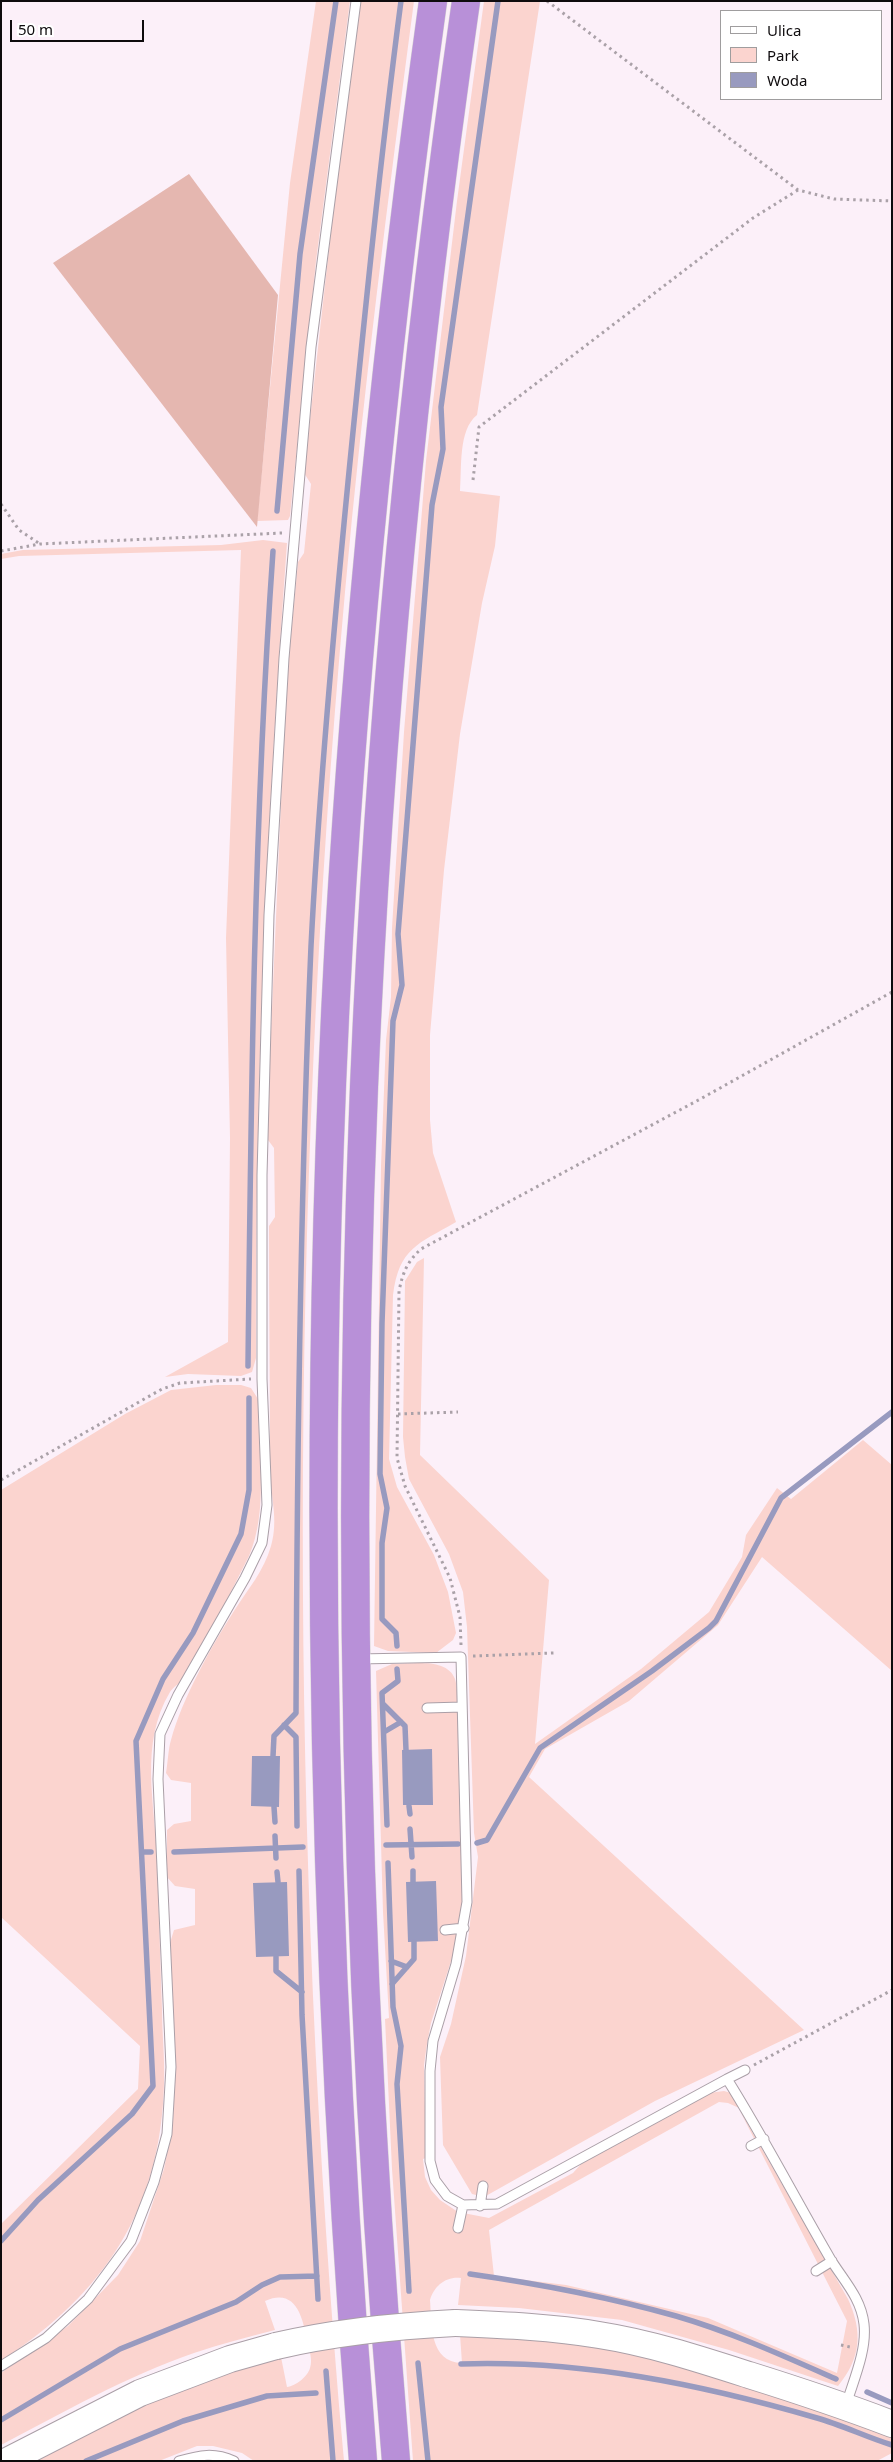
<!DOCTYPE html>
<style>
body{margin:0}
#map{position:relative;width:893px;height:2462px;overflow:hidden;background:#fcf0f9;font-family:"Noto Sans",sans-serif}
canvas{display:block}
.frame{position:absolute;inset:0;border:2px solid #0e0b0d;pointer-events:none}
.legend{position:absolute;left:720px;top:10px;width:162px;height:90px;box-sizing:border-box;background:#fff;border:1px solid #9f9d9e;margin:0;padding:6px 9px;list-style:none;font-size:15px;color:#0e0b0d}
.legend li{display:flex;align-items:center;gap:10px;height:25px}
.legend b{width:25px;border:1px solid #9f9d9e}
.scale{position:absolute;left:10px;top:20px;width:134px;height:22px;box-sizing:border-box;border:2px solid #0e0b0d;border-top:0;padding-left:6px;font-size:15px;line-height:18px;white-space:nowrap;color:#0e0b0d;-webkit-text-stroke:4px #fff;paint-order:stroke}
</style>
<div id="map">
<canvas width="893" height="2462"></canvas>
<div class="frame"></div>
<ul class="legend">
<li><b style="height:6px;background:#fff"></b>Ulica</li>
<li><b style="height:14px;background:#fbd4cf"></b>Park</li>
<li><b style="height:14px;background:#989abf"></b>Woda</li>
</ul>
<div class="scale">50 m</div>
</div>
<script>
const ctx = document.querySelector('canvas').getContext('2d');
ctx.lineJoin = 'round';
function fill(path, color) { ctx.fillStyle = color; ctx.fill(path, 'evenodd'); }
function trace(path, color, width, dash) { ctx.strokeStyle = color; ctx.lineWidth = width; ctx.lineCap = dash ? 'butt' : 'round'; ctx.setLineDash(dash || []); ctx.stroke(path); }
const green = new Path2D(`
 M 316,1 L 350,1 L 316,261 L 290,516 L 288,520 L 257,521 L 290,183 Z
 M 361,1 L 414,1 C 388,198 363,394 345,592 C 289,1213 289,1840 344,2461 L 254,2461 L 242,2453 L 213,2446 L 197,2446 L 159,2461 L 30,2461 L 100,2425 L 202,2380 L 281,2357 L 287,2387 C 296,2386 308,2376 310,2368 C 313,2359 309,2350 307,2341 C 303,2318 296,2287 265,2301 L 275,2330 C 248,2337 221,2344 194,2353 C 127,2376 64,2412 1,2445 L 1,2373 L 68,2326 L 118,2275 L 140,2241 L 164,2169 L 173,2123 L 174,2087 L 170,1943 L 174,1930 L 195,1925 L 195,1889 L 175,1886 L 167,1877 L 167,1830 L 174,1824 L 191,1821 L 191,1783 L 171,1780 L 166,1773 C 168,1762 168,1750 171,1740 C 182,1699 211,1647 234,1611 C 248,1589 264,1571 271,1546 C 279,1519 270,1495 270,1468 C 270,1387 269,1306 269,1226 L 275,1217 L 274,1148 L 268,1140 L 268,1101 L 286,688 L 298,562 L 304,553 L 311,484 L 304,473 L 332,222 Z
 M 484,1 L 540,1 L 477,415 C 458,430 462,468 460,491 L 500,496 L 495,546 L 482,603 L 460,734 L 444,870 L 430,1035 L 430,1120 L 433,1153 L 456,1222 C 418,1244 399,1248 393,1295 L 389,1459 L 397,1487 L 434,1555 L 448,1592 L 456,1633 L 453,1640 L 436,1653 L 388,1651 L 374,1646 L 381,1166 L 386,1040 L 391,997 L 392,928 L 404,732 L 426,461 L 457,201 Z
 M 263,540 L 287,543 C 267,815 255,1086 256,1358 L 252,1372 L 241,1376 L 188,1374 L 165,1377 L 228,1342 L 230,1138 L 226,938 L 241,550 L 19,556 L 1,559 L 1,554 L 23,550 L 221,545 Z
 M 424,1258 L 420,1455 L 549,1580 L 535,1744 L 641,1669 L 709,1612 L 742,1557 L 746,1535 L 777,1488 L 791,1499 L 863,1440 L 892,1465 L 892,1671 L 762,1557 L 718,1625 L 629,1701 L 545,1749 L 529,1777 L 804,2030 L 655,2101 L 484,2197 L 472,2194 L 443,2145 L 440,2057 L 451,2024 L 466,1956 L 478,1857 L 474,1833 L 467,1627 L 463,1592 L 449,1554 L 409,1479 L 405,1457 L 403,1437 L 405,1281 L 417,1262 Z
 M 216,1385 L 241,1385 L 251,1388 L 258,1399 C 258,1449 269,1510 249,1556 L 195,1663 C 191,1668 188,1674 184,1679 C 180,1683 173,1687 170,1692 C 139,1744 155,1803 157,1859 C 159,1909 160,1959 162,2009 C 162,2034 165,2058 164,2083 C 161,2208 105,2293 2,2360 L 1,2224 L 138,2089 L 140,2046 L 1,1917 L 1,1490 L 125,1414 L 171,1390 Z
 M 392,1664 C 411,1664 447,1657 455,1679 C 457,1685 457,1693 458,1699 L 463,1899 L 461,1922 L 453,1955 L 431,2023 L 427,2044 L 424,2065 L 426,2158 L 423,2159 L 425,2177 L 431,2190 L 440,2200 L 458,2212 L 489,2218 L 573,2173 L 581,2164 L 709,2093 L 724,2091 L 731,2093 L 739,2108 L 728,2103 L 719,2102 L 489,2230 L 494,2276 L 566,2285 L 708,2318 L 837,2373 L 847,2321 L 739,2109 L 848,2299 C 863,2332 861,2358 838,2386 L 729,2350 L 622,2320 L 519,2308 L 458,2305 L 461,2278 C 446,2276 434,2286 430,2300 C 432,2325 429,2362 462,2363 L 460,2335 C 528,2337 597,2343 663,2361 C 741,2381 816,2411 892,2435 L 892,2453 L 877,2461 L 413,2461 L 392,2169 L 385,2019 L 389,2018 L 383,1912 L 376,1671 Z`);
const forest = new Path2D(`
 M 189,174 L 278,295 L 257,527 L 53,263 Z`);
const water = new Path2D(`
 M 432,1749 L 433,1805 L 403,1805 L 402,1750 Z
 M 252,1756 L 280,1756 L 279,1807 L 251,1806 Z
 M 436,1881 L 438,1941 L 408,1942 L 406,1882 Z
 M 287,1882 L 289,1956 L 256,1957 L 253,1883 Z`);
const stream = new Path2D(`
 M 277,511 L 300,254 L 336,1
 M 248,1366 C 251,1094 254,822 273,551
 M 397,1646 L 396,1633 L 382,1619 L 382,1543 L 387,1508 L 380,1474 L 382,1323 L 393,1021 L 402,985 L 398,934 L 432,505 L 443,449 L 441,407 L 498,1
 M 383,1704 L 405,1726 L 406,1750
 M 284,1725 L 296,1737 L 297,1826
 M 384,1732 L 401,1722
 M 273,1756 L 274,1736 L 296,1713 C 297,1457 300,1202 311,946 C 319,791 333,636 348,482 C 364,321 380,161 401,1
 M 409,1806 L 410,1814
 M 274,1807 L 275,1822
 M 387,1825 L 382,1693 L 398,1681 L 397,1669
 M 410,1829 L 412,1857
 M 275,1836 L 276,1858
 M 477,1843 L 487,1840 L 540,1748 L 652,1671 L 709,1628 L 716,1621 L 781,1498 L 892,1412
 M 386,1845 L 458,1844
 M 142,1852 L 151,1852
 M 174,1852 L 303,1847
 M 388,1863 L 393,2007 L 401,2046 L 397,2084 L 409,2291
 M 299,1871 L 302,2015 L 318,2299
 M 413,1871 L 413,1882
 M 277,1872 L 278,1882
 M 276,1957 L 276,1971 L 302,1992
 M 391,1961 L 407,1967
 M 392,1984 L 414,1959 L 414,1942
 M 1,2241 L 38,2200 L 132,2114 L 153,2086 L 136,1741 L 163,1679 L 193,1633 L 241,1534 L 249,1490 L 249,1398
 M 470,2274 C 540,2284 608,2297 676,2316 C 731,2332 784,2356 836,2379
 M 418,2363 L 428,2461
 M 461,2364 C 582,2360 700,2384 817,2418 C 842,2425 866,2437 892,2445
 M 326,2371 L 333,2461
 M 867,2392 L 892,2403
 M 1,2420 L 120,2349 L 236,2302 L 262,2285 L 280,2277 L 317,2276
 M 86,2461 L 183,2421 L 267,2396 L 316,2393`);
const path = new Path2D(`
 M 547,1 L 798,190 L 834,199 L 892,201
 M 473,480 L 479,427 L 753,218 L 798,190
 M 1,504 L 19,530 L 40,544
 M 1,551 L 40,544 L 282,533
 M 398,1414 L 458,1412
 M 1,1480 L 162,1389 L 180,1383 L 251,1379
 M 461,1645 L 460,1617 L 450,1578 L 405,1486 L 397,1458 L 399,1291 C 403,1272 407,1262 421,1249 L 704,1097 L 892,992
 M 473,1656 L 554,1653
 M 754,2065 L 892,1990
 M 841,2345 L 850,2347`);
const lane = new Path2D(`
 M 358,1659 L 461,1657 L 467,1902 L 456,1964 L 433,2041 L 430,2071 L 430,2161 L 435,2180 L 447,2196 L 463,2205 L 497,2204 L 727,2079 C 764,2138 796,2200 831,2260 C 844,2281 861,2298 864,2324 C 867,2350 854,2379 846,2405
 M 427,1708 L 462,1707
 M 445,1930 L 464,1928
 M 727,2079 L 745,2070
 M 751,2146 L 764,2139
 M 480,2206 L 483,2186
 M 458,2228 L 463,2205
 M 816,2271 L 832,2261
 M 1,2366 L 46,2338 L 88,2299 L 131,2241 L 154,2182 L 167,2134 L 171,2067 L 158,1779 L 160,1734 L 178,1695 L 245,1578 L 262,1543 L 267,1505 L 262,1379 L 262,1175 L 269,915 L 284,658 L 311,347 L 356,1
 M 179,2461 C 200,2455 214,2452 234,2461`);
const secondary = new Path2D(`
 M 455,2323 C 503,2325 552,2327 599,2335 C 650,2343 699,2359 749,2375 C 797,2390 845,2406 892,2424
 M 7,2461 L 140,2393 L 230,2359 L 276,2346`);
const highway = new Path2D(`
 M 363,2461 C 322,1954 311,1446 339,938 C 357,625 390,312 433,1
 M 396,2461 C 357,2004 345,1545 364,1087 C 379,724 414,361 466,1`);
const secondaryBridge = new Path2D(`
 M 276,2346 C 336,2332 395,2326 455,2323`);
fill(green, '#fbd4cf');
fill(forest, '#e5b7b0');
fill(water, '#989abf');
trace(stream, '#989abf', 5.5);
trace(lane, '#aa9fa7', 11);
trace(secondary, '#aa9fa7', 28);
trace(highway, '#d4d3d3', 29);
trace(path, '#aaa1a8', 3, [2.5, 4]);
trace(lane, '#fff', 9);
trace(secondary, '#fff', 26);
trace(highway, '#b890d8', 28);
trace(secondaryBridge, '#aa9fa7', 28, []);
trace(secondaryBridge, '#fff', 26);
</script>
